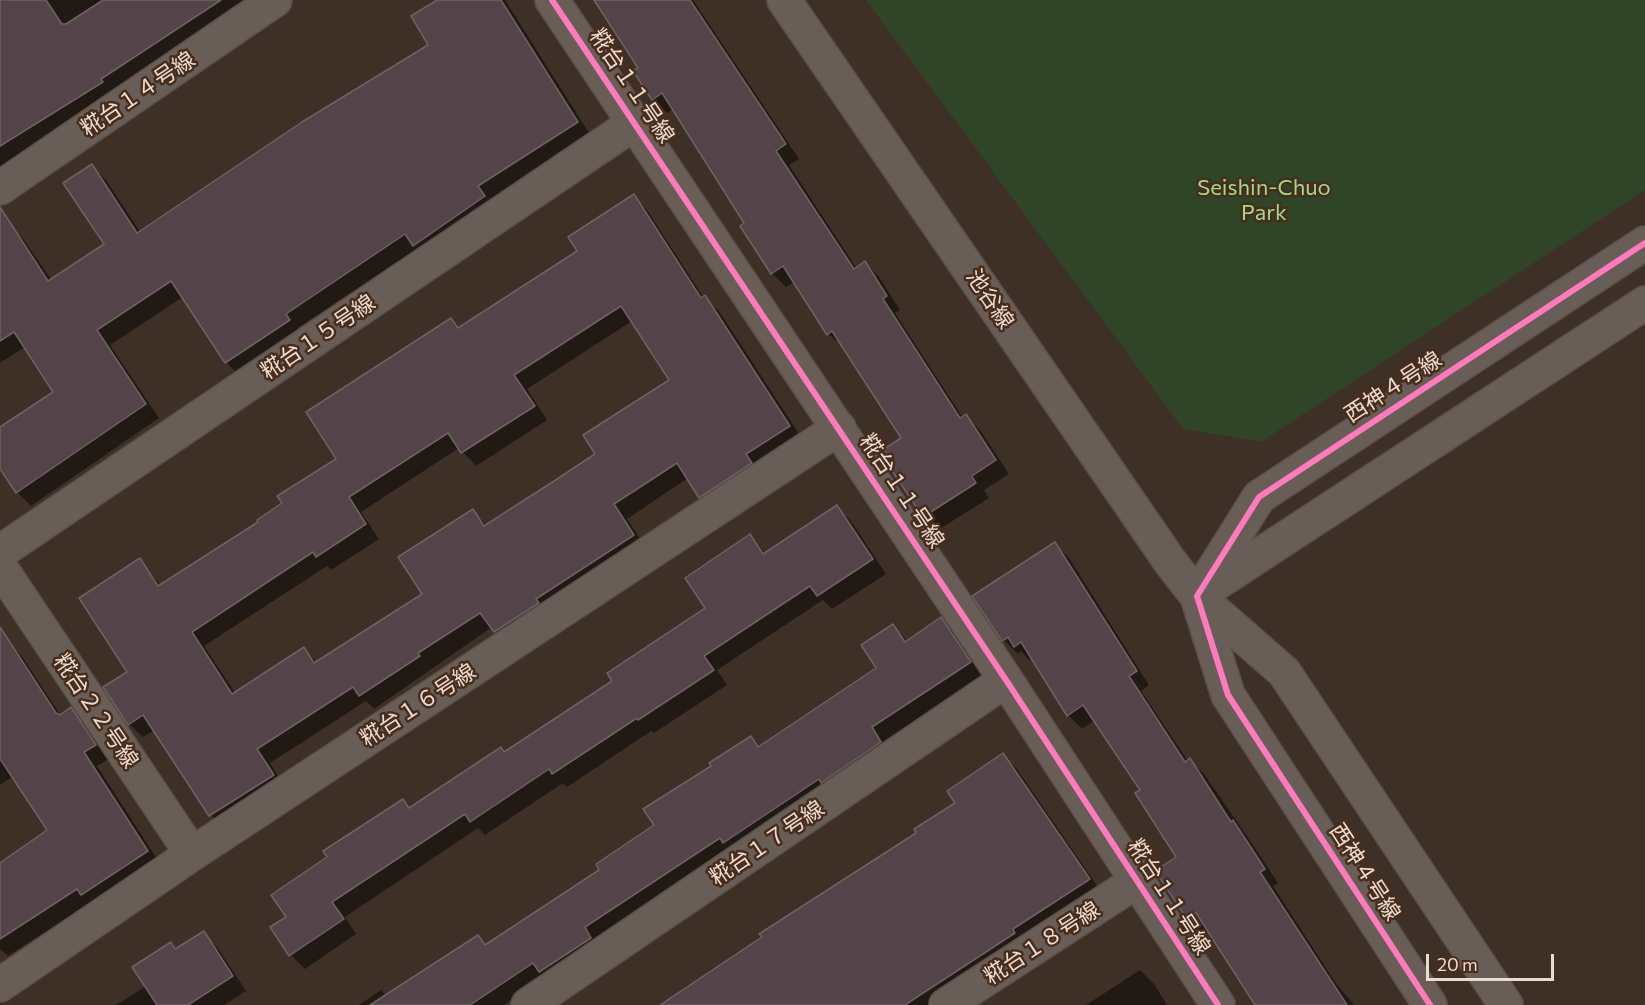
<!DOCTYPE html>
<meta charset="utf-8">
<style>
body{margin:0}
#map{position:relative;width:1645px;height:1005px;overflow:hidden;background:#3e3027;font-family:Commissioner,sans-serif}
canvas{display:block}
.scale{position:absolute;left:1426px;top:954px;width:128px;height:27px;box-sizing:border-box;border:3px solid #ecdbd1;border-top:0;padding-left:8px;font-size:18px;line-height:21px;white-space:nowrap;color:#ecdbd1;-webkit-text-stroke:4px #482d1d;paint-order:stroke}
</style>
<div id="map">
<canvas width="1645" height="1005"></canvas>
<div class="scale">20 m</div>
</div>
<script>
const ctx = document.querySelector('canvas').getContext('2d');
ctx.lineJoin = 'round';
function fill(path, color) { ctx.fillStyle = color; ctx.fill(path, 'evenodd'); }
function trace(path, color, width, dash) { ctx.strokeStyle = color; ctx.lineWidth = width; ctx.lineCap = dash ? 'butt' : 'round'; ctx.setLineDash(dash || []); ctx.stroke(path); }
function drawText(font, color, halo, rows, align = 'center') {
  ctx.font = font + ' Commissioner,"Noto Sans JP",sans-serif'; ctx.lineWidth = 5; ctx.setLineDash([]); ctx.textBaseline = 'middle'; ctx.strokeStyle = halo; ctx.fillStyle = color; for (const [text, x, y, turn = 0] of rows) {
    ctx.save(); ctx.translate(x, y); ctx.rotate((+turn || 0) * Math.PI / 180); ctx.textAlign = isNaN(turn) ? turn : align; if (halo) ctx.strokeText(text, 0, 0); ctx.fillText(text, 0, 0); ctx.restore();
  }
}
const green = new Path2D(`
 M 866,0 L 1645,0 L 1645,190 L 1261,442 L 1183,429 Z`);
const shadow = new Path2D(`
 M 0,0 L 263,0 L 0,169 Z
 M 439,0 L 505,0 L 591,136 L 428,258 L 418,248 L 298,328 L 303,335 L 240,376 L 226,362 L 183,297 L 110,345 L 159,418 L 31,506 L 17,492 L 0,467 L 0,429 L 55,393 L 25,347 L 0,363 L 0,233 L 11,226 L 24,240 L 52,281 L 106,245 L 92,166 L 106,180 L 140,232 L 431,45 Z
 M 596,0 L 693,0 L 799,159 L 789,165 L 857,269 L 865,263 L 879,277 L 900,310 L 895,313 L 963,418 L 966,416 L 980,430 L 1009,474 L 984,490 L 989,498 L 938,530 L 924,516 L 895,463 L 903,438 L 844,347 L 828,334 L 795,281 L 786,287 L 772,273 L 746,224 L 673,109 L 667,113 L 653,99 L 640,68 Z
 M 634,196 L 647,210 L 704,298 L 719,311 L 803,440 L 714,511 L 700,497 L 688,478 L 627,519 L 647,549 L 508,645 L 492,627 L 374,709 L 366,701 L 270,763 L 286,789 L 224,828 L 211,815 L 155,730 L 143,737 L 129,724 L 129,672 L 139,560 L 161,586 L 260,522 L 338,460 L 451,320 L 460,328 L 579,251 ZM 632,321 L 671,381 L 597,454 L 487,526 L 473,511 L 424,594 L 317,663 L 304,649 L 235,693 L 204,646 L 327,566 L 331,570 L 379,539 L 361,512 L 459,448 L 476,466 L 547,420 L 527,389 Z
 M 837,507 L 851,521 L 886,574 L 832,609 L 823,600 L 717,670 L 727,685 L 654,733 L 651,731 L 567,787 L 563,783 L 485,835 L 478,828 L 345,917 L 356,934 L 305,969 L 291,955 L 288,917 L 329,858 L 403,801 L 410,808 L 505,754 L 614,681 L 707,609 L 750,536 L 766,554 Z
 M 1055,544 L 1069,558 L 1149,685 L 1141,691 L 1188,761 L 1190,760 L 1204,774 L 1247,836 L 1278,883 L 1273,886 L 1335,982 L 1354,1005 L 1277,1005 L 1208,929 L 1202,932 L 1188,918 L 1178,857 L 1142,791 L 1095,720 L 1082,729 L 1068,715 L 1032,658 L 1029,660 L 1021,651 L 1018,654 L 1005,641 L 1015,634 L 1004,638 L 1004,641 L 974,596 Z
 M 941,619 L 955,633 L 984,676 L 885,742 L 894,757 L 504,1005 L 359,1005 L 381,990 L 387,996 L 478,937 L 487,946 L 601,870 L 657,826 L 713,766 L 751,738 L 760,748 L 878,669 L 893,626 L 908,642 Z
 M 10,644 L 23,658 L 61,716 L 71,709 L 85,723 L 109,759 L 97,766 L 161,865 L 96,908 L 91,902 L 8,956 L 0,949 L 0,864 L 49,831 L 13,776 L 0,785 L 0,650 Z
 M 1003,755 L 1017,769 L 1102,893 L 937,1005 L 662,1005 L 918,833 L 957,803 Z
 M 203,933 L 217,947 L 246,991 L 224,1005 L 116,1005 L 146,986 L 170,943 L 177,950 Z
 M 1140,970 L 1154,984 L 1167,1005 L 1086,1005 Z`);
const building = new Path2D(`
 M 0,0 L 46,0 L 62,24 L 66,24 L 103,0 L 221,0 L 101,79 L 103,82 L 0,146 Z
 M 437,0 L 501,0 L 578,122 L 478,186 L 485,196 L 413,246 L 405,234 L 286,314 L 290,320 L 225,363 L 171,281 L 97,330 L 146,404 L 16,493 L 0,469 L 0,427 L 53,392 L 14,332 L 0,341 L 0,207 L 48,281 L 104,244 L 63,183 L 92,164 L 137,233 L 302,122 L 428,45 L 411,16 Z
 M 594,0 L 690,0 L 786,144 L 776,151 L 854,269 L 865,261 L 887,296 L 883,299 L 960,418 L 966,414 L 996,460 L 972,476 L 976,483 L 923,517 L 888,465 L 892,463 L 884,449 L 901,438 L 832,331 L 827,335 L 783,266 L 771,274 L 740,226 L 744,223 L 662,93 L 652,100 L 633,71 L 638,68 Z
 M 634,194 L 701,298 L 705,295 L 790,426 L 746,454 L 752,463 L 699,498 L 677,463 L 614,504 L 634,535 L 536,599 L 539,603 L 494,632 L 480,613 L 418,653 L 420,656 L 359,696 L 353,687 L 257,749 L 274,775 L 209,816 L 143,715 L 128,725 L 103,687 L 127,672 L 79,598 L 140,558 L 158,586 L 258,522 L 257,520 L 282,503 L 277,496 L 336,459 L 306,412 L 451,318 L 458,328 L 577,251 L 568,237 ZM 621,306 L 669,380 L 583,435 L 595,454 L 554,481 L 484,526 L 473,509 L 398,557 L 422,594 L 314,663 L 304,647 L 232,694 L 192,632 L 313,552 L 316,557 L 366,524 L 349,497 L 448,433 L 461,453 L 535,406 L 514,375 Z
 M 837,505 L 873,559 L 817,596 L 810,586 L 704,656 L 714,670 L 638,720 L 637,718 L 552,774 L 549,769 L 470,822 L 465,814 L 332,902 L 344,919 L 289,956 L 270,927 L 286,917 L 271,895 L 327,857 L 323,851 L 403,799 L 409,808 L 501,747 L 504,752 L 612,681 L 607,673 L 705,608 L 685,578 L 750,534 L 763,554 Z
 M 1055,542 L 1137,671 L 1129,676 L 1185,762 L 1190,758 L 1231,822 L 1233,820 L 1265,869 L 1260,872 L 1347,1005 L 1255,1005 L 1196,913 L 1187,919 L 1155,871 L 1176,857 L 1135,793 L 1140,790 L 1083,705 L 1067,716 L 1021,642 L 1014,647 L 1008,637 L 1002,641 L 972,596 Z
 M 941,617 L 971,662 L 872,727 L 881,742 L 821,783 L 819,779 L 723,843 L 720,838 L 585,927 L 591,938 L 539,972 L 533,963 L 470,1005 L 370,1005 L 478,935 L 485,945 L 599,870 L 596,864 L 654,825 L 643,809 L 711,766 L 709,763 L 751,736 L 758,747 L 876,668 L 861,645 L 893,624 L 905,642 Z
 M 0,627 L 56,713 L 60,715 L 71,707 L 96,745 L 84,752 L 148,851 L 81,895 L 77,889 L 0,939 L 0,863 L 47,830 L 0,759 Z
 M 1003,753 L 1090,879 L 1013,929 L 1015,933 L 905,1005 L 660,1005 L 762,937 L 759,934 L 916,833 L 914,829 L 955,803 L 947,791 Z
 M 204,931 L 233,976 L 188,1005 L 157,1005 L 132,967 L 171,942 L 175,949 Z`);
const minor = new Path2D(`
 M 552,0 L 1006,680 L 1218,1005
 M 784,0 L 1171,563 L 1197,596
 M 0,188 L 275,0
 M 0,552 L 636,122
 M 0,567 L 192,854
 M 0,985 L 192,854 L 839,428
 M 528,1005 L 1006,680
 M 946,1005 L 1137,881
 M 1430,1005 L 1228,695 L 1197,596 L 1259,497 L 1645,243
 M 1506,1005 L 1284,672 L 1197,596 L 1645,303`);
const cycleway = new Path2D(`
 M 552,0 L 1006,680 L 1218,1005
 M 1430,1005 L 1228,695 L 1197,596 L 1259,497 L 1645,243`);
const streetNames = [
 ["糀台１１号線",632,86,56],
 ["糀台１４号線",138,94,-34],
 ["池谷線",990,299,56],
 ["糀台１５号線",318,337,-34],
 ["西神４号線",1393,387,-33],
 ["糀台１１号線",902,491,56],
 ["糀台１６号線",418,705,-33],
 ["糀台２２号線",96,711,56],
 ["糀台１７号線",767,843,-34],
 ["西神４号線",1365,872,57],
 ["糀台１１号線",1169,897,57],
 ["糀台１８号線",1042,943,-33]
];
const parkNames = [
 ["Seishin-Chuo",1264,188],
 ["Park",1264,213]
];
fill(green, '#304428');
fill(shadow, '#0007');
fill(building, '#544449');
trace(building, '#6e6262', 1.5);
trace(minor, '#5c4f47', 36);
trace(minor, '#685e57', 33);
trace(cycleway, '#fd7abc', 6);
drawText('22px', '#ecdbd1', '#482d1d', streetNames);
drawText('22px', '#9bdc8c', '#482d1d', parkNames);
</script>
